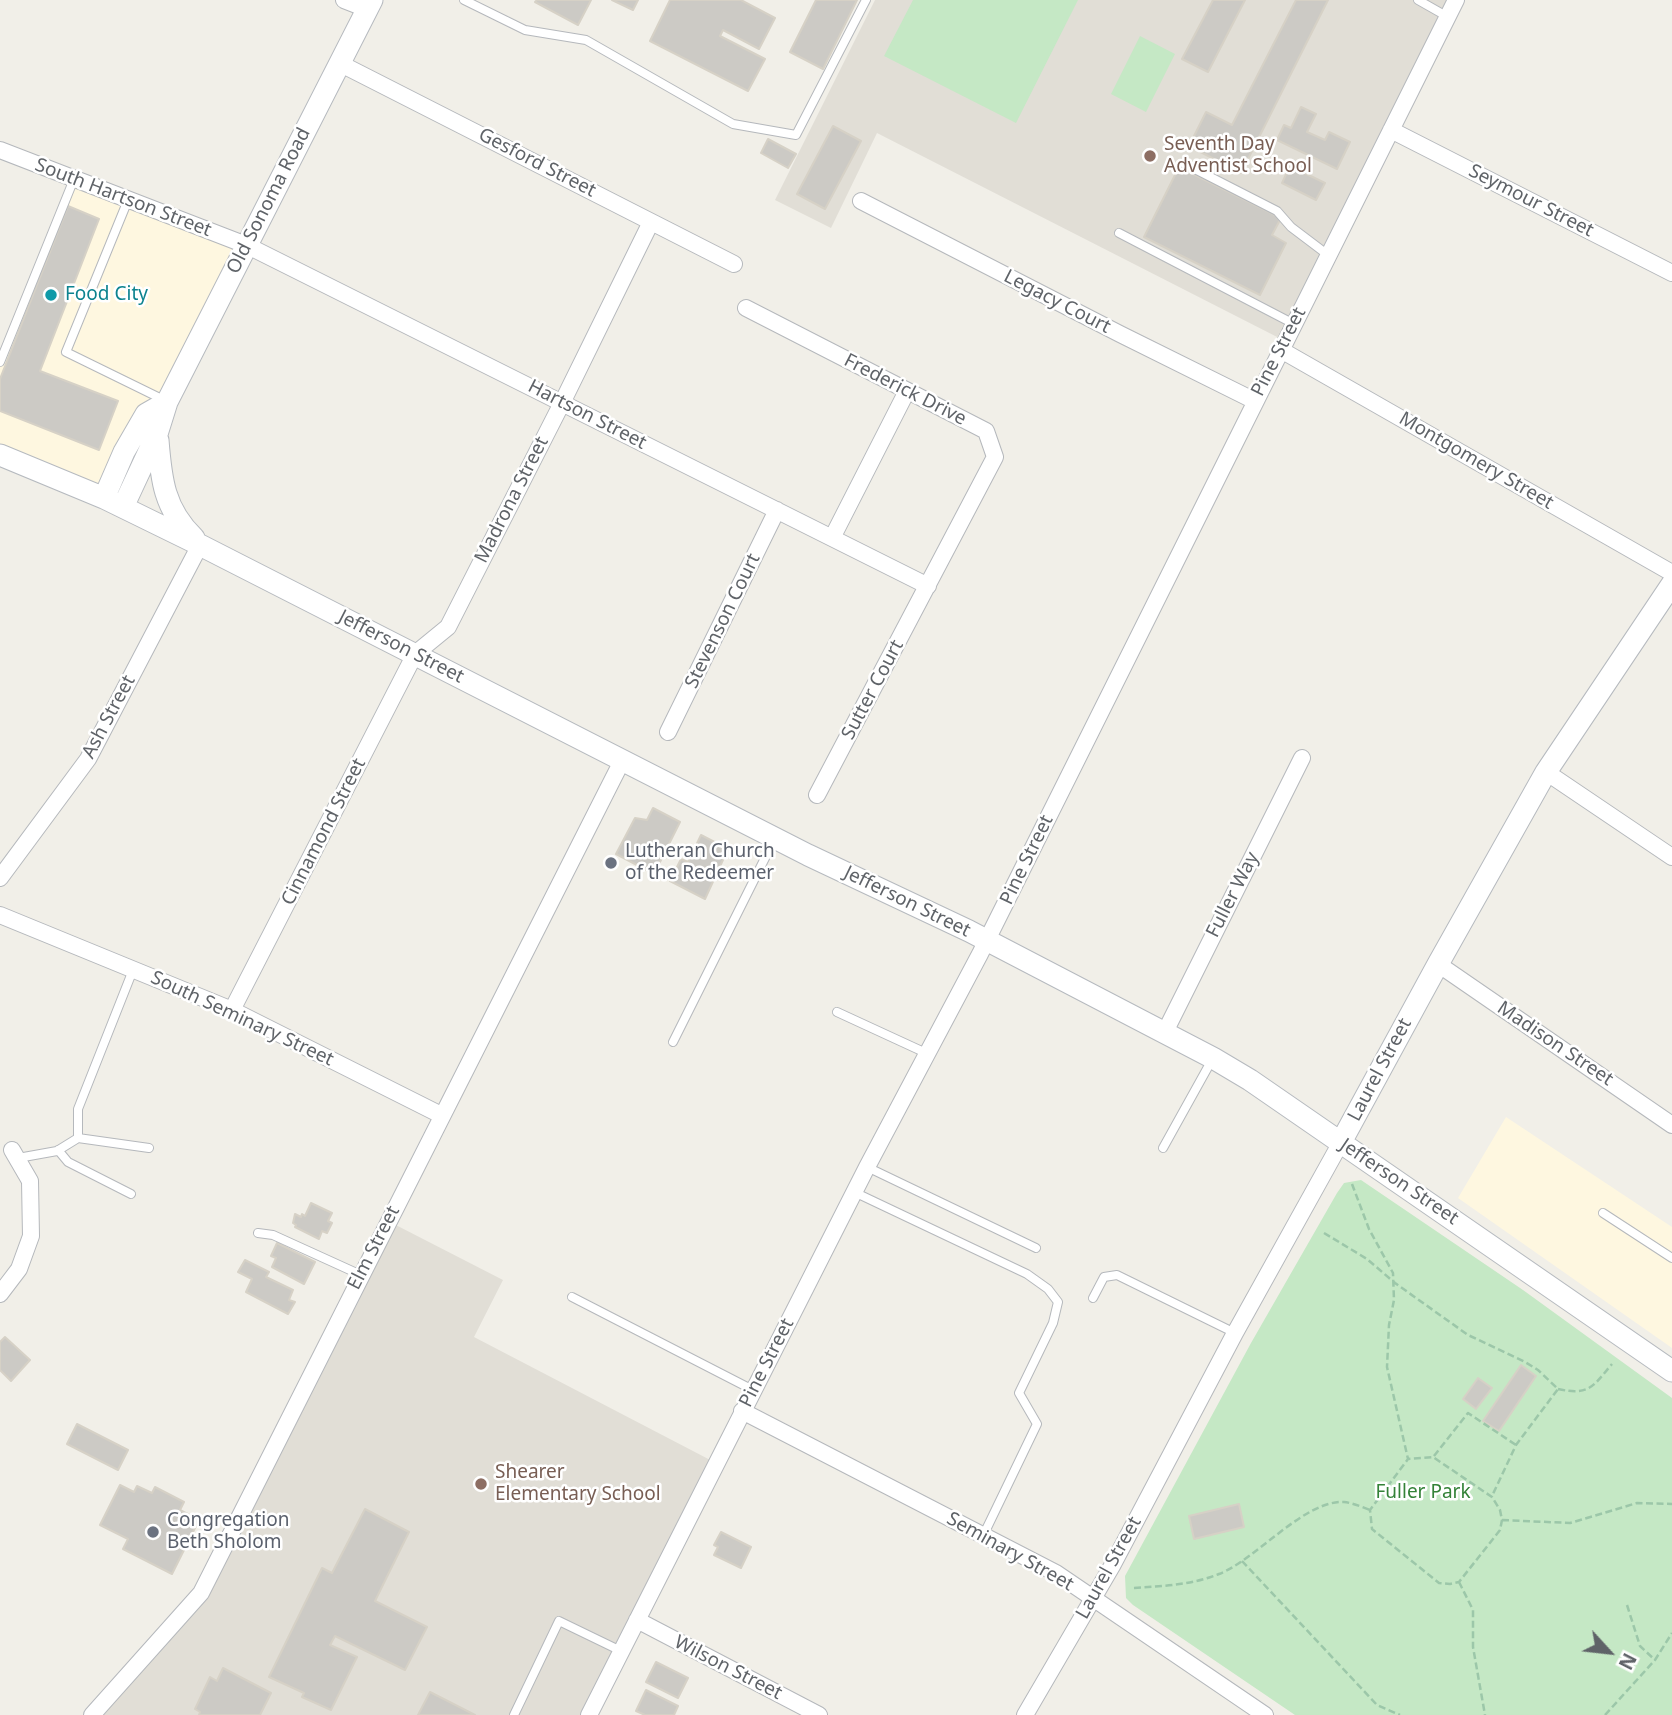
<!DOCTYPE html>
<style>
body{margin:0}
#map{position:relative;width:1672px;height:1715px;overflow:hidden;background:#f1efe8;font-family:"Noto Sans",sans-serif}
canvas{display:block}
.north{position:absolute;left:1574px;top:1617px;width:70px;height:70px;-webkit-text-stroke:5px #fff;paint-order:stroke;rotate:117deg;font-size:19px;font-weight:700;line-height:28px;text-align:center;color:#5f6368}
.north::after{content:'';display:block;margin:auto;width:24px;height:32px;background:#5f6368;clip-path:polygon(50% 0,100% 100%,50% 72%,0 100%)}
</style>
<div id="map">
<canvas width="1672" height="1715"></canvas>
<div class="north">N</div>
</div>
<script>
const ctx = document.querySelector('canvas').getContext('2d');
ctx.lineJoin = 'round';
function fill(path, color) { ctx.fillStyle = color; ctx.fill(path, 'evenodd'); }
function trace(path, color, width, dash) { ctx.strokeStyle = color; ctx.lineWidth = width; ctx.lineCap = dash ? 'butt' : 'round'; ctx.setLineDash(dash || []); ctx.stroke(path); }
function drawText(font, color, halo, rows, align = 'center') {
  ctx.font = font + ' "Noto Sans",sans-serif'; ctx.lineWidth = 5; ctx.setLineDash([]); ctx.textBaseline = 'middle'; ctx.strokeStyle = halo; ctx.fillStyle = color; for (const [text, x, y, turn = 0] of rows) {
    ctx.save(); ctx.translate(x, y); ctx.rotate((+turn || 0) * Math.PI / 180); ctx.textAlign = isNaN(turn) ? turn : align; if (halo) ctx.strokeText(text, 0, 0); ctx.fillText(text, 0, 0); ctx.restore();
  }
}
const commercial = new Path2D(`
 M 74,179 L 246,245 L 104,498 L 0,455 L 0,362 Z
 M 1506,1117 L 1672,1227 L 1672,1348 L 1458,1198 Z`);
const education = new Path2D(`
 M 875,0 L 1456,0 L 1285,341 L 877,133 L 831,228 L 775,200 Z
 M 388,1221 L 503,1280 L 474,1337 L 716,1463 L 589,1715 L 92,1715 L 201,1593 Z`);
const green = new Path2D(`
 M 913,0 L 1078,0 L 1016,123 L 884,56 Z
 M 1140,36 L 1175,54 L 1146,112 L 1111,94 Z
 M 1361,1180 L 1523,1290 L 1672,1398 L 1672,1715 L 1295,1715 L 1133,1605 L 1126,1598 L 1125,1576 L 1251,1343 L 1337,1193 L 1344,1183 Z`);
const building = new Path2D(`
 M 537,0 L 591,0 L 578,25 L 535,2 Z
 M 612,0 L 638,0 L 633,10 Z
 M 670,0 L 741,0 L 775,18 L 759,49 L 723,30 L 720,36 L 765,59 L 748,91 L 650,41 Z
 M 816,0 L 857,0 L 823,69 L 790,52 Z
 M 1213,0 L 1245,0 L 1208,72 L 1182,59 Z
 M 1296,0 L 1328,0 L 1241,173 L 1189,146 L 1206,112 L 1232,125 Z
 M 1301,107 L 1316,114 L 1307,132 L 1325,140 L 1329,132 L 1350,142 L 1337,169 L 1277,140 L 1284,125 L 1291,128 Z
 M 833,126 L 861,141 L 825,209 L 797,194 Z
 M 768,139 L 796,154 L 788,168 L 761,153 Z
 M 1290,166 L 1325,183 L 1316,200 L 1282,183 Z
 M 1179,167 L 1281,218 L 1272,235 L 1286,243 L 1260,295 L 1144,237 Z
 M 68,206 L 99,219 L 40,371 L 118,401 L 99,450 L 0,411 L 0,379 Z
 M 653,808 L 680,822 L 654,874 L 616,854 L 635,818 L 647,820 Z
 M 701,835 L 728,849 L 705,899 L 670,881 L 681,859 L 688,862 Z
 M 311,1203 L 332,1213 L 328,1221 L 332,1223 L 327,1233 L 322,1231 L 319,1239 L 295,1227 L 296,1225 L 293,1223 L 295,1214 L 301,1217 L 302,1214 L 305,1216 Z
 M 277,1243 L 315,1262 L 304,1284 L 272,1267 L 276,1258 L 271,1256 Z
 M 245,1260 L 269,1272 L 266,1277 L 293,1290 L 289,1300 L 295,1302 L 288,1314 L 246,1292 L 252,1279 L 238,1272 Z
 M 5,1337 L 30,1360 L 11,1381 L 0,1370 L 0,1342 Z
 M 1521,1365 L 1536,1376 L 1499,1431 L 1483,1421 Z
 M 1478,1378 L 1492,1388 L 1476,1409 L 1463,1399 Z
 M 77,1424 L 128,1450 L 118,1470 L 67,1444 Z
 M 120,1485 L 134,1492 L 137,1486 L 152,1493 L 155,1487 L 184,1502 L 180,1510 L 199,1520 L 172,1574 L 123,1549 L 128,1539 L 100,1525 Z
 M 1239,1504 L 1244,1527 L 1194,1539 L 1189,1516 Z
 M 365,1509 L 409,1532 L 375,1601 L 427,1627 L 405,1670 L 335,1636 L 330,1645 L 357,1657 L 331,1710 L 302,1697 L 304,1693 L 269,1677 L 322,1568 L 332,1573 Z
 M 721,1532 L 751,1547 L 741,1568 L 714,1555 L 718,1547 L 714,1545 Z
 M 656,1662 L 688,1678 L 678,1698 L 646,1682 Z
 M 223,1668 L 271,1693 L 260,1715 L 199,1715 L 200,1712 L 195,1709 L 210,1677 L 217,1681 Z
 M 646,1690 L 678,1706 L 674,1715 L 645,1715 L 636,1711 Z
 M 430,1692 L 475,1715 L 418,1715 Z`);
const path = new Path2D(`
 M 1352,1184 L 1369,1229 L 1393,1273 L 1394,1300 L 1389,1325 L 1387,1367 L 1408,1459 L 1370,1510 L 1372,1529 L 1439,1583 L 1450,1584 L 1459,1582 L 1500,1530 L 1502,1520 L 1500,1510 L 1492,1497 L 1433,1457 L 1408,1459
 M 1324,1233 L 1367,1259 L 1395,1283 L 1468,1335 L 1525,1362 L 1538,1370 L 1558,1389 L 1516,1445 L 1492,1496
 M 1558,1389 C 1590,1396 1593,1386 1612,1364
 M 1434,1456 L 1468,1413 L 1516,1445
 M 1502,1520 L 1570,1523 L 1637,1503 L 1672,1504
 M 1242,1561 L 1377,1705 L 1400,1715
 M 1459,1582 L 1473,1610 L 1473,1647 L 1485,1715
 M 1134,1588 C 1163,1586 1192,1585 1219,1574 C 1257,1559 1304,1500 1344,1502 C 1353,1503 1362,1507 1370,1510
 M 1627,1605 L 1640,1646 L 1655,1660
 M 1605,1715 L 1655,1660 L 1672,1633`);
const lane = new Path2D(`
 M 464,0 L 525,30 L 586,40 L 733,124 L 796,135 L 866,0
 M 1418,0 L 1448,17
 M 1183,163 L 1277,211 L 1291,227 L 1328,255
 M 128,200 L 66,352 L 164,400
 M 1119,233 L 1294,324
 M 0,362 L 74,179
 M 837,1012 L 926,1053
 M 673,1042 L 774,840
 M 78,1138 L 78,1109 L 133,970
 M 1163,1148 L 1213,1058
 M 58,1150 L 68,1162 L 131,1194
 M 18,1158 L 57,1151 L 78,1138 L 149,1148
 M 867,1167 L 1036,1248
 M 854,1192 L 1027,1274 L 1048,1289 L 1058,1302 L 1053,1323 L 1019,1393 L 1037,1424 L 983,1536
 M 1603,1213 L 1672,1258
 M 258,1233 L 273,1235 L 361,1275
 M 572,1297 L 753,1390
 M 1093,1298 L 1104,1277 L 1117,1275 L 1235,1333
 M 514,1715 L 559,1621 L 621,1651`);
const street = new Path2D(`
 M 344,0 L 367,9
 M 339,63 L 734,264
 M 1391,130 L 1672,273
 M 0,150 L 246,245 L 928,586
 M 861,201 L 1120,334 L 1255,401
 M 746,308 L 986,431 L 995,457 L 817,795
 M 1281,350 L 1672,573
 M 832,538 L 907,391
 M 668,732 L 777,510
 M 1546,772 L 1672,857
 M 0,878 L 88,759 L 200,545
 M 0,915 L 232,1010 L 441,1115
 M 1438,964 L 1672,1125
 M 232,1010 L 415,654 L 448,627 L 562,403 L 651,222
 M 1165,1032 L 1302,758
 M 0,1294 L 19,1269 L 31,1236 L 30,1181 L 12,1150
 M 742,1411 L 1056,1573 L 1265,1715
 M 637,1620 L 819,1715
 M 92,1715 L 201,1593 L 623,759
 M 589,1715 L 867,1167 L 980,954 L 1456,0
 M 1025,1715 L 1112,1566 L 1235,1333 L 1340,1144`);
const secondary = new Path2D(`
 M 158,440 C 161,479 164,509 194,538
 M 0,455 L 104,498 L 200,545 L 808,855 L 969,931 L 1213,1058 L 1250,1080 L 1672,1371
 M 104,498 L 124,452 L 146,414 L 167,402
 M 123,507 L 157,434 L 167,402 L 372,0
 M 1340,1144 L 1438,964 L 1546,772 L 1672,584`);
const markers = [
 [1150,156,7,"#8d6e63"],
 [51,295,7,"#0f9aa8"],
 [611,863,7,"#6b7280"],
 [481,1484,7,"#8d6e63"],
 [153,1532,7,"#6b7280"]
];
const educationNames = [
 ["Seventh Day",1164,145],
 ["Adventist School",1164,167],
 ["Shearer",495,1473],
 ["Elementary School",495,1495]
];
const streetNames = [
 ["Gesford Street",537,163,27],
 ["South Hartson Street",123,198,21],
 ["Old Sonoma Road",269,201,-63],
 ["Seymour Street",1531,201,27],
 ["Legacy Court",1057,302,27],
 ["Pine Street",1279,352,-63],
 ["Frederick Drive",905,390,27],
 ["Hartson Street",587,415,27],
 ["Montgomery Street",1476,461,30],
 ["Madrona Street",512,500,-63],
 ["Stevenson Court",723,621,-64],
 ["Jefferson Street",401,647,27],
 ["Sutter Court",873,690,-62],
 ["Ash Street",109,717,-62],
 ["Cinnamond Street",324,832,-63],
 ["Pine Street",1027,860,-64],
 ["Fuller Way",1233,895,-63],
 ["Jefferson Street",907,902,26],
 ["South Seminary Street",242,1019,25],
 ["Madison Street",1555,1044,34],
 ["Laurel Street",1380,1070,-62],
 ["Jefferson Street",1399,1182,34],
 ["Elm Street",374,1248,-63],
 ["Pine Street",767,1363,-63],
 ["Seminary Street",1010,1552,29],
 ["Laurel Street",1109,1568,-61],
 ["Wilson Street",728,1668,27]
];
const cultureNames = [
 ["Food City",65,295]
];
const worshipNames = [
 ["Lutheran Church",625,852],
 ["of the Redeemer",625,874],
 ["Congregation",167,1521],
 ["Beth Sholom",167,1543]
];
const parkNames = [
 ["Fuller Park",1423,1493]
];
fill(commercial, '#fef7e0');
fill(education, '#e1ded6');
fill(green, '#c5e8c5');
fill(building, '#cccac5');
trace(building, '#d6d1c6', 2);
trace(lane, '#b5b8bc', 10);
trace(street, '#b5b8bc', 18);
trace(secondary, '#b6babf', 23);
trace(path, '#9cc7a9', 2.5, [7, 3.5]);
trace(lane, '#fff', 8);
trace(street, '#fff', 16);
trace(secondary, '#fff', 21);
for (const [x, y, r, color] of markers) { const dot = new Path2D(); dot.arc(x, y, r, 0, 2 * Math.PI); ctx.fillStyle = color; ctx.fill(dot); trace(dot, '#fff', 2.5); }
drawText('19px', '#785e54', '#fff', educationNames, 'left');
drawText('19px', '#5f6368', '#fff', streetNames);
drawText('19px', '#0d838f', '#fff', cultureNames, 'left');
drawText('19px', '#5b616d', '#fff', worshipNames, 'left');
drawText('19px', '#348238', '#fff', parkNames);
</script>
